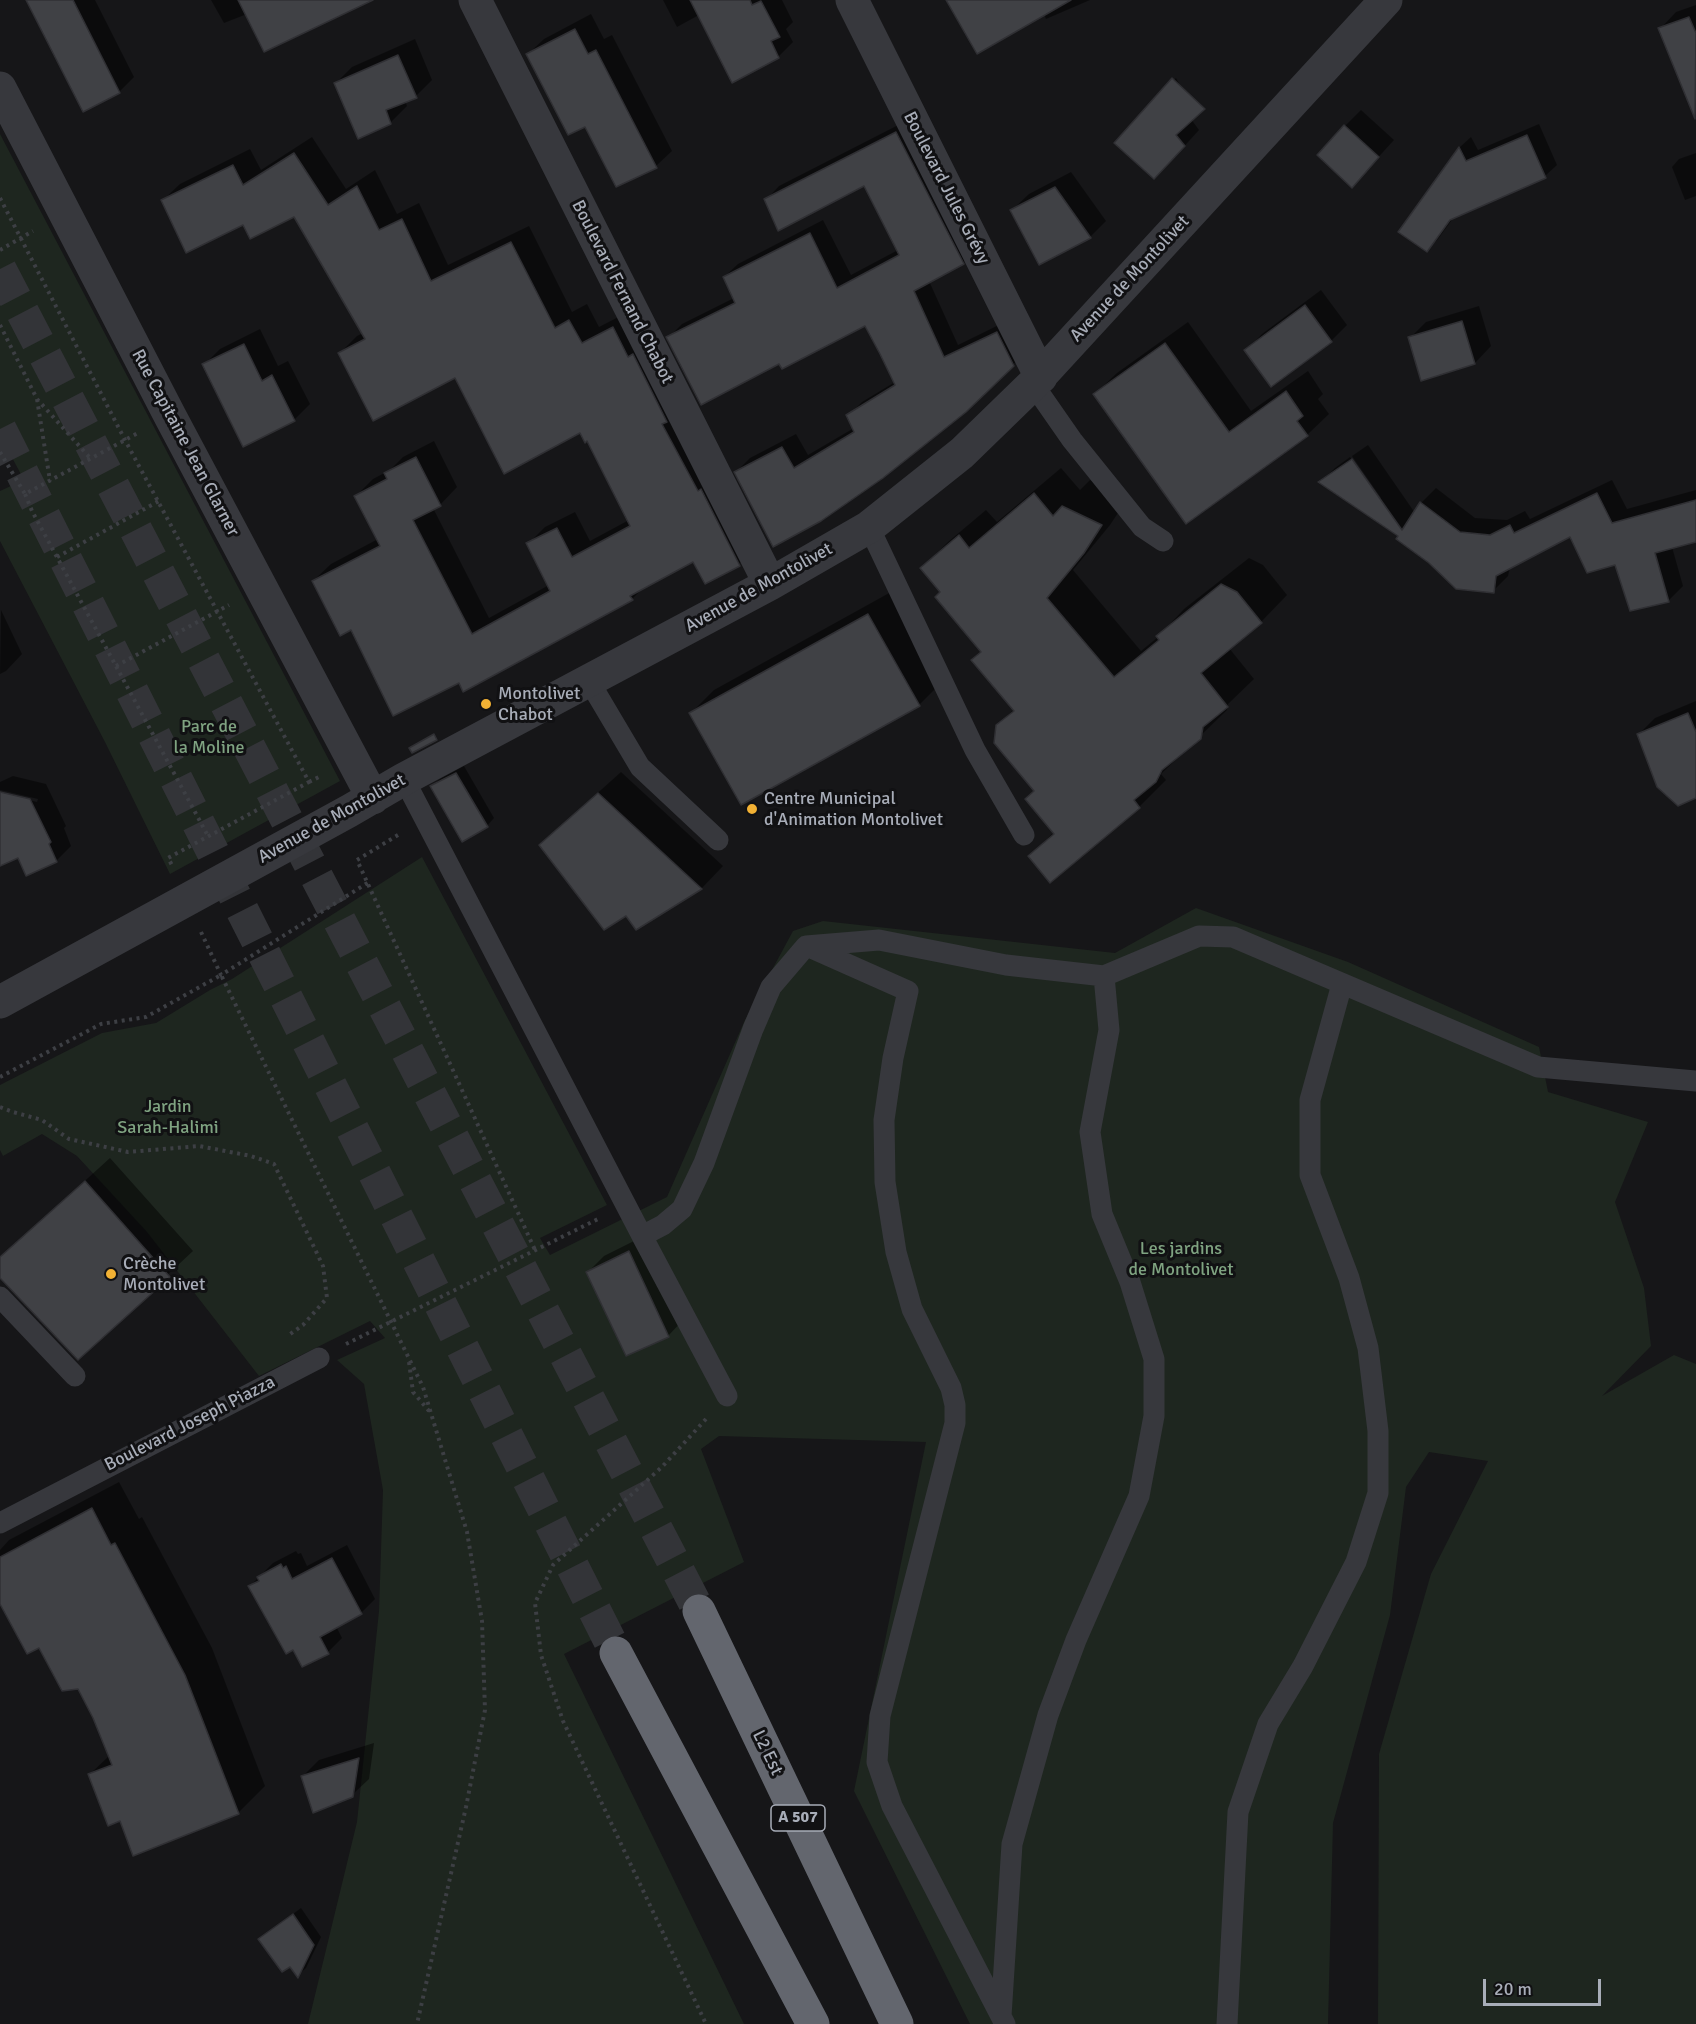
<!DOCTYPE html>
<meta charset="utf-8">
<style>
body{margin:0}
#map{position:relative;width:1696px;height:2024px;overflow:hidden;background:#161618;font-family:Signika,sans-serif}
canvas{display:block}
.scale{position:absolute;left:1483px;top:1979px;width:118px;height:27px;box-sizing:border-box;border:3px solid #a8adb8;border-top:0;padding-left:8px;font-size:18px;line-height:21px;white-space:nowrap;color:#a8adb8;-webkit-text-stroke:4px #111113;paint-order:stroke}
</style>
<div id="map">
<canvas width="1696" height="2024"></canvas>
<div class="scale">20 m</div>
</div>
<script>
const ctx = document.querySelector('canvas').getContext('2d');
ctx.lineJoin = 'round';
function fill(path, color) { ctx.fillStyle = color; ctx.fill(path, 'evenodd'); }
function trace(path, color, width, dash) { ctx.strokeStyle = color; ctx.lineWidth = width; ctx.lineCap = dash ? 'butt' : 'round'; ctx.setLineDash(dash || []); ctx.stroke(path); }
function drawText(font, color, halo, rows, align = 'center') {
  ctx.font = font + ' Signika,sans-serif'; ctx.lineWidth = 6; ctx.setLineDash([]); ctx.textBaseline = 'middle'; ctx.strokeStyle = halo; ctx.fillStyle = color; for (const [text, x, y, turn = 0] of rows) {
    ctx.save(); ctx.translate(x, y); ctx.rotate((+turn || 0) * Math.PI / 180); ctx.textAlign = isNaN(turn) ? turn : align; if (halo) ctx.strokeText(text, 0, 0); ctx.fillText(text, 0, 0); ctx.restore();
  }
}
const green = new Path2D(`
 M 0,134 L 340,781 L 170,874 L 105,742 L 0,541 L 0,491 L 24,480 L 0,435 Z
 M 422,857 L 607,1205 L 540,1238 L 550,1255 L 667,1197 L 745,1020 L 793,931 L 823,921 L 1115,953 L 1196,908 L 1348,962 L 1539,1047 L 1548,1092 L 1648,1122 L 1615,1202 L 1644,1288 L 1651,1346 L 1602,1396 L 1674,1355 L 1696,1364 L 1696,2024 L 1378,2024 L 1379,1754 L 1431,1574 L 1488,1461 L 1429,1452 L 1406,1487 L 1390,1615 L 1333,1823 L 1328,2024 L 970,2024 L 854,1791 L 926,1442 L 719,1436 L 701,1449 L 744,1562 L 564,1654 L 744,2024 L 308,2024 L 357,1822 L 379,1611 L 383,1490 L 364,1384 L 337,1360 L 385,1338 L 370,1321 L 259,1376 L 147,1232 L 77,1156 L 42,1134 L 3,1156 L 0,1150 L 0,1085 L 102,1033 L 156,1023 L 210,990 L 232,979 Z`);
const shadow = new Path2D(`
 M 28,0 L 95,0 L 134,77 L 119,92 Z
 M 211,0 L 340,0 L 247,14 L 224,23 Z
 M 663,0 L 718,0 L 708,10 L 677,27 Z
 M 736,0 L 782,0 L 793,22 L 786,29 L 793,42 L 778,57 L 732,81 Z
 M 948,0 L 1090,0 L 1046,19 L 1044,14 Z
 M 1696,5 L 1696,104 L 1691,106 L 1660,29 L 1676,12 Z
 M 591,14 L 604,39 L 612,35 L 672,151 L 656,166 L 586,125 L 528,54 L 544,39 Z
 M 415,39 L 432,80 L 416,96 L 405,101 L 407,106 L 390,123 L 336,83 L 352,67 Z
 M 1176,78 L 1196,114 L 1191,119 L 1199,130 L 1170,162 L 1161,93 Z
 M 1361,110 L 1394,140 L 1352,186 L 1345,126 Z
 M 910,119 L 976,250 L 963,263 L 929,281 L 958,345 L 1011,319 L 1027,351 L 965,411 L 882,477 L 736,472 L 750,458 L 796,434 L 808,455 L 854,428 L 848,416 L 862,402 L 895,382 L 866,324 L 780,362 L 668,338 L 682,324 L 734,298 L 724,277 L 738,264 L 823,220 L 851,275 L 898,250 L 865,184 L 766,200 L 779,186 Z
 M 1539,124 L 1557,165 L 1545,176 L 1454,217 L 1438,239 L 1427,250 L 1400,232 L 1460,147 L 1471,137 L 1478,150 Z
 M 312,137 L 346,189 L 375,170 L 397,214 L 419,203 L 448,265 L 529,226 L 572,312 L 587,304 L 599,327 L 630,311 L 756,547 L 739,564 L 694,560 L 643,588 L 632,599 L 460,681 L 352,628 L 313,581 L 331,564 L 378,539 L 356,496 L 373,479 L 390,470 L 403,457 L 434,441 L 457,487 L 440,505 L 433,508 L 489,618 L 549,585 L 528,544 L 545,527 L 575,512 L 590,541 L 629,520 L 588,439 L 580,431 L 455,376 L 340,353 L 357,336 L 363,333 L 295,215 L 244,223 L 162,201 L 180,184 L 250,149 L 261,170 Z
 M 1696,153 L 1696,196 L 1685,200 L 1672,167 L 1679,159 Z
 M 1071,172 L 1106,221 L 1090,237 L 1012,210 L 1029,194 Z
 M 1321,290 L 1347,325 L 1331,341 L 1271,385 L 1246,351 L 1262,334 Z
 M 1479,306 L 1491,346 L 1475,363 L 1410,338 L 1426,322 Z
 M 1188,322 L 1251,411 L 1308,371 L 1323,394 L 1318,399 L 1329,414 L 1307,435 L 1186,522 L 1095,394 L 1117,373 Z
 M 260,329 L 278,366 L 288,361 L 310,404 L 294,420 L 204,365 L 220,349 Z
 M 1368,445 L 1415,513 L 1421,503 L 1436,488 L 1475,518 L 1507,520 L 1525,511 L 1530,519 L 1612,480 L 1627,509 L 1696,490 L 1696,540 L 1672,547 L 1683,586 L 1668,601 L 1616,563 L 1570,535 L 1510,567 L 1508,576 L 1493,591 L 1400,535 L 1321,482 L 1335,468 L 1350,457 L 1377,498 L 1381,498 L 1352,456 Z
 M 1061,468 L 1080,490 L 1090,480 L 1128,498 L 1110,525 L 1073,570 L 1141,651 L 1158,637 L 1184,609 L 1249,558 L 1263,565 L 1287,595 L 1261,622 L 1229,648 L 1254,679 L 1228,704 L 1227,710 L 1161,774 L 1166,780 L 1139,807 L 1050,881 L 1030,856 L 1054,832 L 1036,790 L 997,726 L 1014,709 L 982,651 L 942,592 L 922,568 L 948,542 L 986,510 L 997,522 Z
 M 891,592 L 942,682 L 919,705 L 691,713 L 714,690 Z
 M 1,610 L 22,654 L 6,671 L 0,674 Z
 M 1696,701 L 1696,788 L 1639,734 L 1655,718 Z
 M 464,766 L 494,818 L 487,826 L 432,786 L 440,779 Z
 M 621,772 L 723,866 L 702,888 L 637,928 L 563,824 Z
 M 13,776 L 46,784 L 66,826 L 64,828 L 71,846 L 56,861 L 18,856 L 0,865 L 0,793 L 37,802 L 38,799 L 0,790 L 0,782 Z
 M 110,1158 L 193,1251 L 78,1358 L 0,1275 L 0,1258 Z
 M 646,1235 L 684,1319 L 668,1336 L 588,1272 L 604,1256 Z
 M 119,1482 L 139,1519 L 142,1517 L 212,1648 L 265,1786 L 238,1813 L 121,1819 L 89,1775 L 110,1755 L 79,1688 L 0,1601 L 0,1550 L 9,1540 Z
 M 347,1545 L 375,1599 L 361,1613 L 336,1626 L 342,1638 L 328,1652 L 294,1647 L 250,1586 L 273,1563 L 296,1551 L 298,1554 L 301,1553 L 307,1566 Z
 M 374,1743 L 369,1779 L 352,1795 L 302,1777 L 319,1760 Z
 M 301,1908 L 321,1937 L 306,1968 L 298,1975 L 290,1964 L 260,1939 Z`);
const building = new Path2D(`
 M 26,0 L 73,0 L 120,93 L 83,112 Z
 M 238,0 L 373,0 L 264,52 Z
 M 690,0 L 750,0 L 752,5 L 761,1 L 780,37 L 771,41 L 779,58 L 732,83 Z
 M 946,0 L 1071,0 L 977,54 Z
 M 1689,17 L 1696,33 L 1695,119 L 1658,28 Z
 M 575,29 L 588,54 L 596,50 L 657,168 L 616,187 L 585,127 L 568,135 L 526,54 Z
 M 398,55 L 417,98 L 386,110 L 391,124 L 358,139 L 334,83 Z
 M 1172,78 L 1205,109 L 1176,135 L 1185,146 L 1154,179 L 1114,143 Z
 M 1344,125 L 1379,157 L 1352,188 L 1317,155 Z
 M 896,132 L 964,264 L 914,291 L 944,357 L 997,332 L 1014,366 L 966,412 L 883,478 L 821,521 L 773,547 L 734,472 L 782,447 L 794,468 L 854,432 L 846,415 L 895,385 L 880,354 L 865,326 L 782,369 L 779,364 L 701,405 L 666,337 L 735,303 L 723,277 L 810,233 L 837,288 L 899,255 L 864,186 L 778,231 L 764,199 Z
 M 1527,135 L 1546,178 L 1450,220 L 1427,252 L 1398,232 L 1459,147 L 1466,161 Z
 M 294,153 L 328,205 L 357,186 L 379,230 L 402,219 L 431,281 L 511,242 L 555,328 L 569,320 L 582,343 L 613,327 L 628,357 L 633,354 L 667,422 L 662,424 L 698,491 L 701,489 L 740,566 L 705,584 L 693,562 L 630,596 L 633,600 L 463,692 L 459,683 L 393,716 L 351,630 L 340,636 L 312,581 L 380,546 L 354,496 L 387,479 L 384,473 L 416,457 L 441,506 L 413,520 L 472,634 L 550,591 L 526,543 L 557,528 L 572,557 L 630,526 L 587,441 L 585,443 L 580,433 L 504,474 L 455,378 L 373,421 L 338,353 L 365,339 L 294,217 L 250,239 L 243,225 L 186,253 L 161,200 L 233,165 L 243,185 Z
 M 1055,187 L 1091,238 L 1039,265 L 1010,210 Z
 M 1305,305 L 1332,342 L 1271,387 L 1244,350 Z
 M 1462,321 L 1475,364 L 1421,381 L 1408,337 Z
 M 1165,343 L 1229,432 L 1286,391 L 1303,416 L 1297,421 L 1308,436 L 1186,524 L 1093,394 Z
 M 244,344 L 262,381 L 272,375 L 295,421 L 243,447 L 202,364 Z
 M 1352,459 L 1402,530 L 1420,502 L 1460,532 L 1490,535 L 1510,525 L 1514,533 L 1597,493 L 1612,523 L 1696,500 L 1696,542 L 1655,553 L 1669,602 L 1630,611 L 1615,565 L 1587,573 L 1570,537 L 1496,576 L 1494,593 L 1456,589 L 1429,563 L 1396,539 L 1398,536 L 1318,482 Z
 M 1034,493 L 1053,516 L 1062,506 L 1102,525 L 1084,553 L 1047,598 L 1114,677 L 1159,640 L 1156,636 L 1221,584 L 1237,592 L 1262,623 L 1201,673 L 1228,707 L 1203,727 L 1201,739 L 1162,770 L 1156,782 L 1134,800 L 1140,808 L 1050,883 L 1028,856 L 1054,834 L 1025,799 L 1034,791 L 994,743 L 996,725 L 1014,711 L 971,660 L 981,652 L 935,597 L 940,592 L 920,568 L 959,535 L 969,548 Z
 M 868,614 L 920,706 L 741,805 L 689,713 Z
 M 1688,713 L 1696,732 L 1696,798 L 1678,806 L 1657,787 L 1637,734 Z
 M 434,734 L 437,740 L 412,753 L 409,748 Z
 M 456,773 L 488,827 L 462,842 L 430,786 Z
 M 0,792 L 30,799 L 51,842 L 49,844 L 57,862 L 26,876 L 18,858 L 0,866 Z
 M 598,793 L 702,889 L 636,930 L 626,916 L 604,930 L 539,845 Z
 M 85,1181 L 170,1277 L 78,1360 L 0,1278 L 0,1257 Z
 M 629,1251 L 669,1337 L 626,1356 L 586,1272 Z
 M 92,1508 L 111,1545 L 115,1543 L 185,1675 L 239,1814 L 133,1856 L 120,1821 L 108,1826 L 88,1774 L 112,1765 L 93,1718 L 78,1689 L 62,1691 L 39,1648 L 27,1654 L 0,1604 L 0,1557 Z
 M 332,1558 L 362,1614 L 320,1637 L 329,1654 L 302,1667 L 293,1650 L 286,1654 L 248,1586 L 259,1581 L 257,1577 L 281,1564 L 283,1568 L 286,1566 L 292,1579 Z
 M 359,1758 L 353,1797 L 313,1813 L 301,1776 Z
 M 293,1914 L 314,1945 L 298,1978 L 290,1967 L 282,1972 L 258,1939 Z`);
const motorwayTunnel = new Path2D(`
 M 0,269 L 699,1611
 M 0,429 L 616,1653`);
const path = new Path2D(`
 M 0,198 L 125,440 L 309,782 L 168,858 L 173,867
 M 0,250 L 33,231
 M 0,325 L 37,399 L 91,459
 M 37,399 L 50,481
 M 0,452 L 25,494 L 138,433
 M 25,494 L 32,511 L 208,836
 M 57,557 L 159,501
 M 116,666 L 229,605
 M 309,782 L 321,776
 M 398,835 L 357,860 L 535,1250
 M 201,932 L 221,975 L 369,882
 M 0,1077 L 101,1024 L 146,1017 L 221,975 L 423,1387 L 467,1532 L 482,1621 L 485,1710 L 466,1807 L 417,2024
 M 0,1107 L 13,1112 L 42,1120 L 69,1139 L 128,1152 L 199,1146 L 251,1156 L 274,1164 L 323,1266 L 327,1298 L 303,1325 L 289,1335
 M 346,1344 L 598,1219
 M 409,1362 L 413,1392 L 429,1411
 M 706,1419 L 662,1467 L 553,1565 L 535,1603 L 541,1655 L 563,1721 L 706,2024`);
const service = new Path2D(`
 M 1033,384 L 1072,440 L 1142,527 L 1163,541
 M 869,527 L 975,750 L 1024,835
 M 589,681 L 640,767 L 718,840
 M 404,779 L 642,1236 L 663,1225 L 682,1209 L 704,1163 L 753,1029 L 771,987 L 806,946 L 879,940 L 1006,965 L 1104,976 L 1199,936 L 1233,937 L 1538,1067 L 1696,1081
 M 809,947 L 908,991 L 893,1058 L 884,1120 L 885,1182 L 896,1252 L 912,1309 L 951,1388 L 955,1405 L 955,1423 L 880,1716 L 877,1762 L 892,1806 L 1005,2024
 M 642,1236 L 727,1396
 M 0,1297 L 75,1376
 M 0,1523 L 319,1358
 M 1001,2016 L 1012,1844 L 1048,1715 L 1076,1640 L 1139,1496 L 1154,1416 L 1154,1359 L 1130,1282 L 1102,1214 L 1090,1132 L 1109,1030 L 1104,976
 M 1227,2024 L 1238,1812 L 1268,1724 L 1303,1666 L 1356,1562 L 1378,1493 L 1378,1431 L 1368,1348 L 1349,1278 L 1310,1175 L 1310,1100 L 1342,984`);
const minor = new Path2D(`
 M 475,0 L 770,584
 M 852,0 L 1041,377
 M 0,88 L 170,416 L 373,798
 M 0,1002 L 349,811 L 404,779 L 770,584 L 869,527 L 962,453 L 1033,384 L 1386,0`);
const motorway = new Path2D(`
 M 699,1611 L 897,2024
 M 616,1653 L 813,2024`);
const markers = [
 [486,704,6,"#f2b134"],
 [752,809,6,"#f2b134"],
 [111,1274,6,"#f2b134"]
];
const shields = [
 [798,1818,54]
];
const shieldNames = [
 ["A 507",798,1818]
];
const streetNames = [
 ["Boulevard Jules Grévy",946,188,63],
 ["Avenue de Montolivet",1130,279,-47],
 ["Boulevard Fernand Chabot",622,292,63],
 ["Rue Capitaine Jean Glarner",185,443,62],
 ["Avenue de Montolivet",759,588,-29],
 ["Avenue de Montolivet",332,819,-29],
 ["Boulevard Joseph Piazza",190,1424,-27],
 ["L2 Est",767,1753,64]
];
const poiNames = [
 ["Montolivet",498,694],
 ["Chabot",498,715],
 ["Centre Municipal",764,799],
 ["d'Animation Montolivet",764,820],
 ["Crèche",123,1264],
 ["Montolivet",123,1285]
];
const parkNames = [
 ["Parc de",209,727],
 ["la Moline",209,748],
 ["Jardin",168,1107],
 ["Sarah-Halimi",168,1128],
 ["Les jardins",1181,1249],
 ["de Montolivet",1181,1270]
];
fill(green, '#1e261f');
fill(shadow, '#0007');
fill(building, '#404145');
trace(building, '#303034', 1.5);
trace(motorwayTunnel, '#333438', 33, [33, 16]);
trace(path, '#3d3f44', 4, [3, 4.5]);
trace(service, '#37383d', 21);
trace(minor, '#37383d', 33);
trace(motorway, '#63666e', 33);
for (const [x, y, r, color] of markers) { const dot = new Path2D(); dot.arc(x, y, r, 0, 2 * Math.PI); ctx.fillStyle = color; ctx.fill(dot); trace(dot, '#111113', 2); }
for (const [x, y, w] of shields) { const box = new Path2D(); box.roundRect(x - w / 2, y - 13, w, 26, 4.5); ctx.fillStyle = '#111113'; ctx.fill(box); trace(box, '#a8adb8', 1.5); }
drawText('bold 16px', '#a8adb8', null, shieldNames);
drawText('18px', '#a8adb8', '#111113', streetNames);
drawText('18px', '#a8adb8', '#111113', poiNames, 'left');
drawText('18px', '#7fa381', '#111113', parkNames);
</script>
